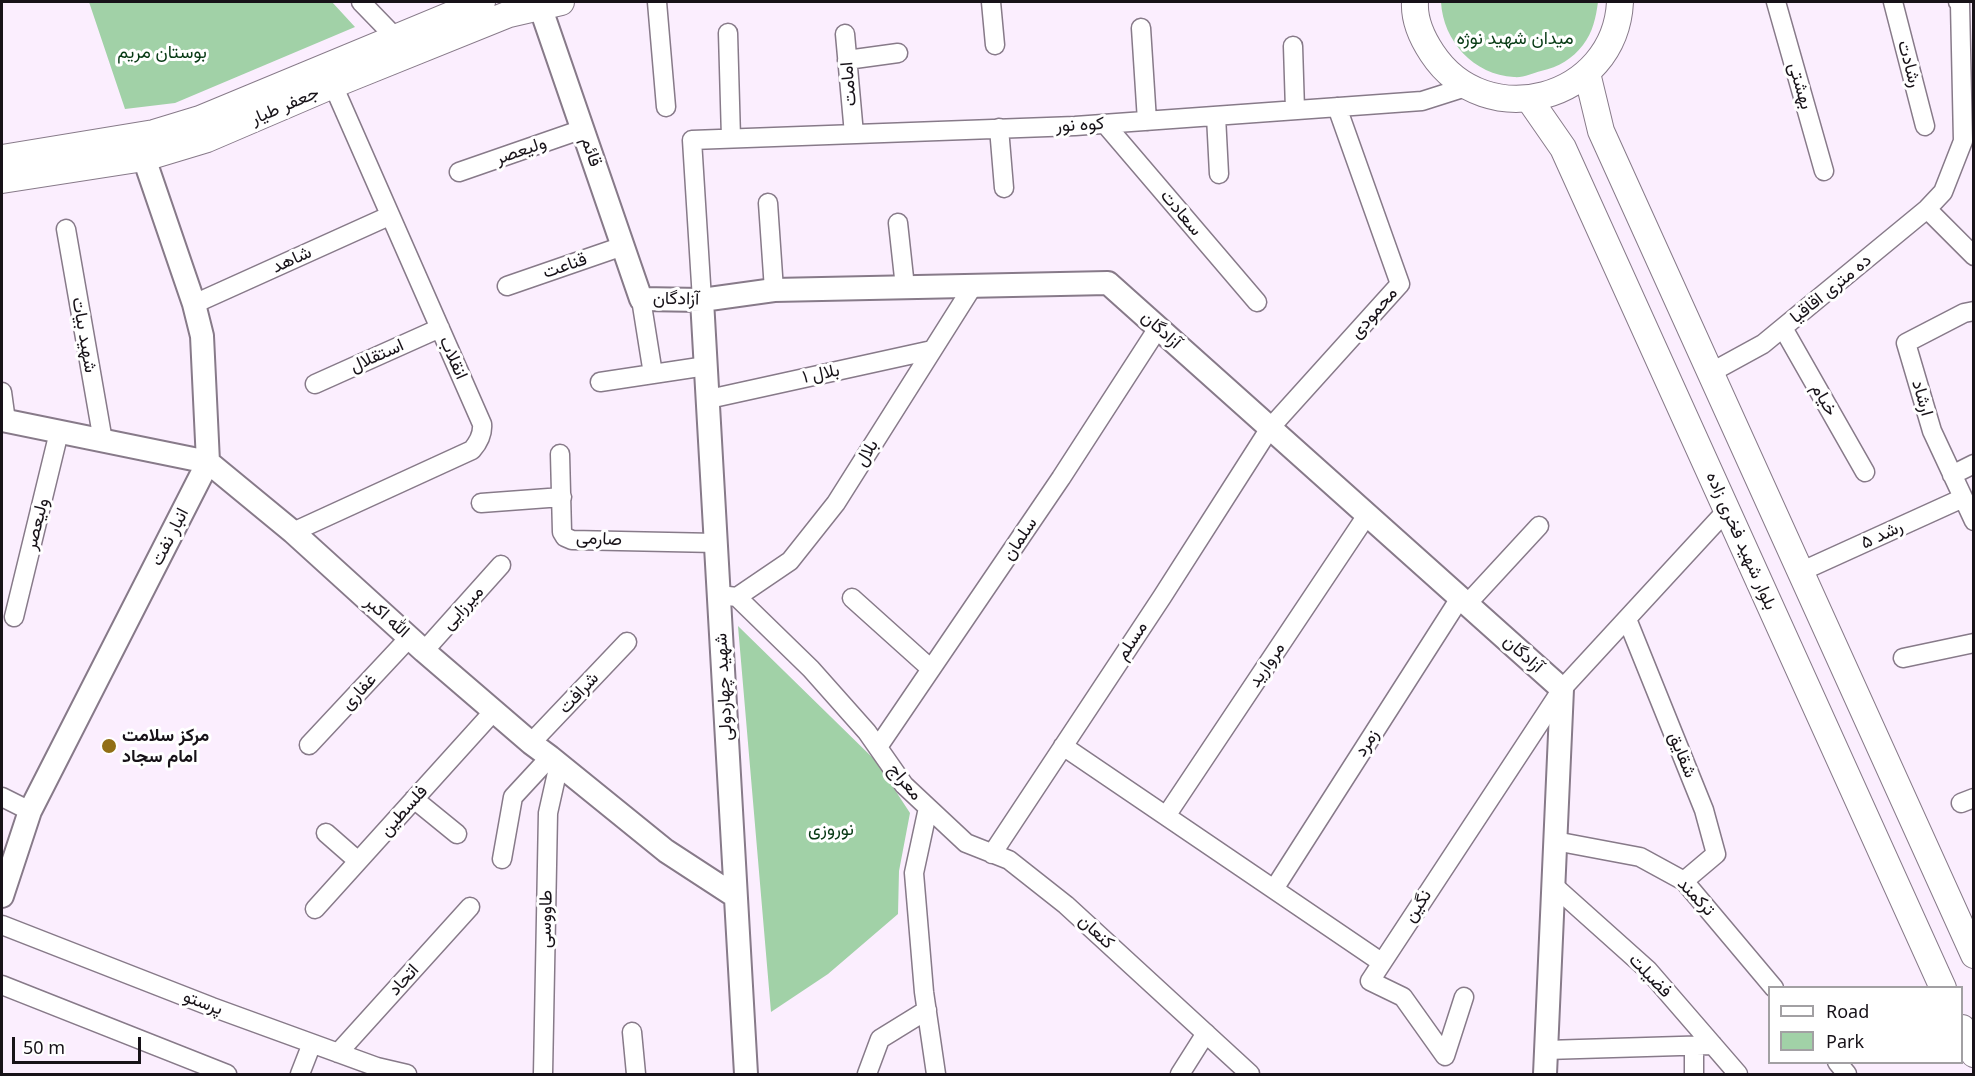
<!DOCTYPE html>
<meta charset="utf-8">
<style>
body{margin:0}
#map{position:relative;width:1975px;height:1076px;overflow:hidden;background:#fbeefe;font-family:"Noto Sans",sans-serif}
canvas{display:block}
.frame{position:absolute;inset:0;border:3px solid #171218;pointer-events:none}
.legend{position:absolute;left:1768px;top:986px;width:195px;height:78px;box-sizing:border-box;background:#fff;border:2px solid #a2a0a3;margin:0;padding:8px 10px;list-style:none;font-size:18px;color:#171218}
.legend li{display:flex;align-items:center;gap:12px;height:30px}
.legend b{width:30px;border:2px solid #a2a0a3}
.scale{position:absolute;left:12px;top:1037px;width:129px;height:27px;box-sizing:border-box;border:3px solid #171218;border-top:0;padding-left:8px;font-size:18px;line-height:21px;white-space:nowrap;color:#171218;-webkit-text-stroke:4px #fff;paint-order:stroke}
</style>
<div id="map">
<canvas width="1975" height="1076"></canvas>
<div class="frame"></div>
<ul class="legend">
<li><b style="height:8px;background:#fff"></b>Road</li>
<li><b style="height:16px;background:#a1d1a7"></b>Park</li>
</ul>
<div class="scale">50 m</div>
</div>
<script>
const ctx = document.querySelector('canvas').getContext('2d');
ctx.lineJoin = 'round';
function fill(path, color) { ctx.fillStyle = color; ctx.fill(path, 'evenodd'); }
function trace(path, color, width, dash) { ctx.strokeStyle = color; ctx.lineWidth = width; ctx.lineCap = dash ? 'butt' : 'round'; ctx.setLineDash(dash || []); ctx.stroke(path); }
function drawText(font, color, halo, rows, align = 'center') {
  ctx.font = font + ' "Noto Sans",Vazirmatn,sans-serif'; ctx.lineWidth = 6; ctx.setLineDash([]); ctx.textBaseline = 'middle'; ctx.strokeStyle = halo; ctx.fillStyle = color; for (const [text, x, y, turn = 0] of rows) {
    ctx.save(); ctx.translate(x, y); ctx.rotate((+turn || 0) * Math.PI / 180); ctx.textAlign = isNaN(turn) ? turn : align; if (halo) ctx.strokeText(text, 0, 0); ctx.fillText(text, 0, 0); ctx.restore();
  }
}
const green = new Path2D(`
 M 89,2 L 332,2 L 355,27 L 175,103 L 125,109 Z
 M 1441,2 L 1598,2 C 1596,17 1593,32 1583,45 C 1572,59 1559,67 1541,71 C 1533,73 1523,78 1514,77 C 1474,75 1443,41 1441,2 Z
 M 738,626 L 876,761 L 910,813 L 899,871 L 898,914 L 828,974 L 771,1012 Z`);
const minor = new Path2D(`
 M 361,2 L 395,37
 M 657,2 L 666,107
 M 991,2 L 995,45
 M 1776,2 L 1824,171
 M 1893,2 L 1925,126
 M 1141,28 L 1147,121
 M 728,33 L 731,138
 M 845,34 L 854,134
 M 1293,46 L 1295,110
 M 847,60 L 898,53
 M 1216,116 L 1219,174
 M 1105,124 L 1257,302
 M 999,128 L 1004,188
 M 459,172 L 583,129
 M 768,203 L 774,290
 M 1927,209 L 1974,256
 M 898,223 L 905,287
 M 66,229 L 103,441
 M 507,286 L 623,246
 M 641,299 L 653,374
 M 702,300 L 692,140 L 1075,126 L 1422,101 L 1466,87
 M 194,304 L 389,216
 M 1974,311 L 1964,313 L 1906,343 L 1932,431 L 1974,521
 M 1783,328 L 1865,472
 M 1710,373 L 1763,344 L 1927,209 L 1943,192 L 1963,141 L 1960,4 L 1958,2
 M 600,382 L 706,366
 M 315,384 L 440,328
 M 2,392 L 6,421
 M 709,399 L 932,350
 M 560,454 L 562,532 L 565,537 L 572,540 L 716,543
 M 1952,475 L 1974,464
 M 481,503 L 562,497
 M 293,532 L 472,450 C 478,443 483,434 482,424 L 333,85
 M 1800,572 L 1963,498
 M 719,595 L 737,597 L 811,669 L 867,732 L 904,785 L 966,843 L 1009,860 L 1066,905 L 1250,1074
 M 737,597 L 790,561 L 836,503 L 973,286
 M 852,598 L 931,669
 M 1467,604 L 1539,526
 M 14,617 L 59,432
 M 1627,619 L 1704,810 L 1716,854 L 1684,881
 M 424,651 L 501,565
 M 1903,658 L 1974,643
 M 531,743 L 627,642
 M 309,745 L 409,638
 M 1063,746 L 1381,962
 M 878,747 L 1061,478 L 1158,328
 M 2,797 L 30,811
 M 414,799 L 457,834
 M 1961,803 L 1974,798
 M 928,808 L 914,873 L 924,992 L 936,1074
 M 1166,816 L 1367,515
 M 326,833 L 358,861
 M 1555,841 L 1640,857 L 1684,881 L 1774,988
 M 992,854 L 1162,597 L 1270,428 L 1400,284 L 1337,107
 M 502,859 L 513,797 L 550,757
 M 1553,885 L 1648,970 L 1738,1074
 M 1274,889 L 1460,598
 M 315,909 L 493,712
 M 2,925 L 212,1007 L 377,1067 L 407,1074
 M 2,985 L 227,1074
 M 1464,997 L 1445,1056 L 1403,997 L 1370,981 L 1562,689 L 1727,510
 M 632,1032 L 636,1074
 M 1546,1050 L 1713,1045
 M 338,1053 L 470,907
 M 1837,1062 L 1847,1074
 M 300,1074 L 309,1051
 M 543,1074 L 548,813 L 559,764
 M 867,1074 L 880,1039 L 927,1010
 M 1180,1074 L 1206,1033
 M 1694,1074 L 1694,1046`);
const tertiary = new Path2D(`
 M 540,6 L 641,299 L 702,300 L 774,290 L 1108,283 L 1562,689 L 1545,1074
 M 702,300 L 746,1074
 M 2,420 L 208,462 L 293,532 L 424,651 L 531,743 L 550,757 L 666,851 L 735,896
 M 2,896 L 30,811 L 208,462 L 202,336 L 194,304 L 144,158 L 143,142`);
const secondary = new Path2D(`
 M 1415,2 C 1414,19 1422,38 1432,53 C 1486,135 1615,100 1620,2
 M 1587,73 L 1601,131 L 1974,955
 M 1529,99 L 1563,148 L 1943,988
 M 2,158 L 154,133 L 200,119 L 482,2
 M 2,180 L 144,158 L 207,139 L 333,85 L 509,14 L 561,2
 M 1962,1028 L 1974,1054`);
const markers = [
 [109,746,8,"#916f15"]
];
const parkNames = [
 ["میدان شهید نوژه",1515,39],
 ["بوستان مریم",162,53],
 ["نوروزی",831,830]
];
const streetNames = [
 ["رشادت",1909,64,75],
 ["امامت",849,84,-95],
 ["بهشتی",1800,86,74],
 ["جعفر طیار",285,106,-23],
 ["کوه نور",1080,125,-3],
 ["ولیعصر",521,151,-19],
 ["قائم",591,152,71],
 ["سعادت",1181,213,50],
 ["شاهد",292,260,-24],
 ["قناعت",565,266,-19],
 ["ده متری اقاقیا",1831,289,-39],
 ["آزادگان",676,299,1],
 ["محمودی",1374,313,-49],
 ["آزادگان",1161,330,42],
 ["شهید بیات",84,335,80],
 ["استقلال",377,356,-24],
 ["انقلاب",453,358,66],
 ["بلال ۱",821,374,-12],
 ["ارشاد",1922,398,74],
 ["خیام",1824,400,60],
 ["بلال",867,453,-58],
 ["ولیعصر",37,524,-76],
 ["رشد ۵",1882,535,-25],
 ["انبار نفت",170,537,-63],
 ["صارمی",599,539,3],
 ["سلمان",1020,539,-56],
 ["بلوار شهید فخری زاده",1741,541,66],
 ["میرزایی",463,608,-48],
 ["الله اکبر",387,617,42],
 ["مسلم",1132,641,-57],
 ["آزادگان",1523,654,42],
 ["مروارید",1267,665,-56],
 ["شهید چهاردولی",724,687,-93],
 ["غفاری",359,692,-47],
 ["شرافت",579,693,-47],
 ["زمرد",1367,743,-57],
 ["شقایق",1682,755,68],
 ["معراج",905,782,50],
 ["فلسطین",404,811,-48],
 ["ترکمند",1696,897,46],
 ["نگین",1418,906,-56],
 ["طاووسی",546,919,-89],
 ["کنعان",1096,932,43],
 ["فضیلت",1650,976,46],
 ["اتحاد",404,980,-48],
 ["پرستو",203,1003,21]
];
const poiNames = [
 ["مرکز سلامت",122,736],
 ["امام سجاد",122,757]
];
fill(green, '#a1d1a7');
trace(minor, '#877a89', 21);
trace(tertiary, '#877a89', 26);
trace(secondary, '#877a89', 28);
trace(minor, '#fff', 18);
trace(tertiary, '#fff', 22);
trace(secondary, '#fff', 26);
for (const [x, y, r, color] of markers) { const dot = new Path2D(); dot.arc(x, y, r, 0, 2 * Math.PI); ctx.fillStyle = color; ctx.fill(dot); trace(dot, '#fff', 2); }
drawText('18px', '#073a14', '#fff', parkNames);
drawText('18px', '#171218', '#fff', streetNames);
drawText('bold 18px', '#171218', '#fff', poiNames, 'left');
</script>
